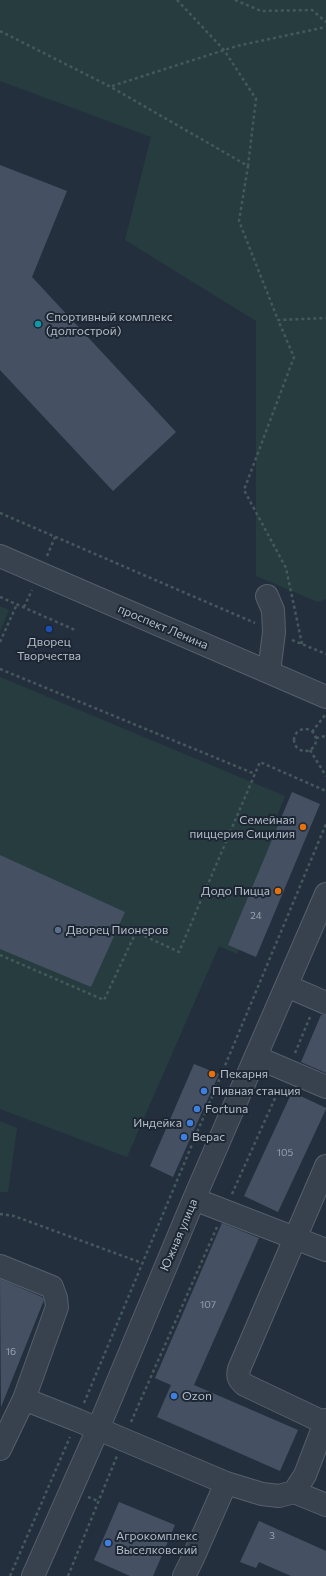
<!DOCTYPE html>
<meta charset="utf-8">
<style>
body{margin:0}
canvas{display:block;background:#242f3e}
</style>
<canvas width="326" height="1576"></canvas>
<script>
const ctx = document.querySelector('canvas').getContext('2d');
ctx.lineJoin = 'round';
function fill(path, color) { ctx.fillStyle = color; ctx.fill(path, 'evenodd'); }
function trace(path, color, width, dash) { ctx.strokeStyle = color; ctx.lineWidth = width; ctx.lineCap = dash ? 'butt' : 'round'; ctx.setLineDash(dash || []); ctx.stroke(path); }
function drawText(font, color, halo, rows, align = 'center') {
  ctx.font = font + ' Commissioner,sans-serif'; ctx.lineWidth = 4; ctx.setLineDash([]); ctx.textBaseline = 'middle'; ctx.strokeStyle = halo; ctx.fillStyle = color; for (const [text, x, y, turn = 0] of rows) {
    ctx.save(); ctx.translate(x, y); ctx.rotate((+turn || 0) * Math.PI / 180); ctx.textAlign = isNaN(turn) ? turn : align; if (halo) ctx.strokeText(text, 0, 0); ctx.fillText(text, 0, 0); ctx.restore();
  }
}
const green = new Path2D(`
 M 0,0 L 326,0 L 326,599 L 318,602 L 256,576 L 256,321 L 125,240 L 151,137 L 0,81 Z
 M 0,606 L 9,610 L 0,631 Z
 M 0,677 L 285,796 L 277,816 L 292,822 L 237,954 L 219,946 L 127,1157 L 0,1109 Z
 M 0,1121 L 17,1128 L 8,1192 L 0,1192 Z`);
const building = new Path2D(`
 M 0,165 L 67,191 L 32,277 L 176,432 L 113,491 L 0,370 Z
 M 292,792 L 320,804 L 256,957 L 228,945 Z
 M 0,855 L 125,912 L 91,987 L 0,949 Z
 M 321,1015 L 326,1015 L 326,1073 L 301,1062 Z
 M 194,1064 L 219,1074 L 173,1177 L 150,1166 Z
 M 292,1092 L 326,1108 L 326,1109 L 278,1212 L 244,1196 Z
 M 222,1223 L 259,1238 L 194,1385 L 298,1430 L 280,1471 L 157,1417 L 171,1385 L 155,1378 Z
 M 0,1279 L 42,1297 L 44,1300 L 1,1407 Z
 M 119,1502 L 175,1525 L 153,1576 L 130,1576 L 94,1560 Z
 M 259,1521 L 326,1551 L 326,1576 L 291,1576 L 259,1562 L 256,1568 L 240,1562 Z`);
const path = new Path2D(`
 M 177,0 L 224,50 L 256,99 L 248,166
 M 235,0 L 261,11 L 312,10 L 326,22
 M 0,31 L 111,87 L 248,166 L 239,221 L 278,320
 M 112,86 L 237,46 L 326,27
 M 0,513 L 255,623
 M 47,556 L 55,537
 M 0,597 L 75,630
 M 24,607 L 32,590
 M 292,640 L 326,654
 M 0,642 L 17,604
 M 302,644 L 286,568 L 244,490 L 294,357 L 278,320 L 326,318
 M 0,669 L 255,774
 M294 740a11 11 0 1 1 22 0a11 11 0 1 1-22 0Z
 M 312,732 L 325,715
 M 316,738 L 326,736
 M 310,750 L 326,776
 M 0,955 L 104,1000 L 136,932 L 179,952 L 260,762 L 326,791
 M 295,1053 L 310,1017
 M 232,1194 L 280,1087
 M 0,1214 L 14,1216 L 142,1263
 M 84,1403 L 326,824
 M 131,1422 L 217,1227
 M 88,1497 L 98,1501
 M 10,1576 L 70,1437
 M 68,1576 L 117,1456`);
const minor = new Path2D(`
 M 0,556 L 326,697
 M 267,596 L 273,610 L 274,632 L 269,672
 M 287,986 L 326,1003
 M 256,1057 L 326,1087
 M 194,1199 L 326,1250
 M 0,1266 L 52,1287 L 56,1298 L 57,1307 L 24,1399 L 0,1449
 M 24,1399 L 77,1420 L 226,1483 L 262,1494 L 279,1496 L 294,1492 L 305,1475 L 326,1420
 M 325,1423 L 245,1385 C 239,1380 237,1377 239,1369 L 326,1166
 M 294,1492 L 326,1505
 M 33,1576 L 98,1429 L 194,1199 L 326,894
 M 184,1576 L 193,1558 L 226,1483`);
const markers = [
 [38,324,4,"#0f9aa8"],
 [49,629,4,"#1a4fb4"],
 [303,827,4,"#e8710a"],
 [278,891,4,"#e8710a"],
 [58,930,4,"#5c6f8a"],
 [212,1074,4,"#e8710a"],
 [204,1091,4,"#3f7fe0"],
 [197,1109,4,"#3f7fe0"],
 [190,1123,4,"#3f7fe0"],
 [184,1137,4,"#3f7fe0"],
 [174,1396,4,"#3f7fe0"],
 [108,1543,4,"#3f7fe0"]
];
const numberNames = [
 ["24",256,916],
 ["105",285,1153],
 ["107",208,1305],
 ["16",11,1352],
 ["3",272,1536]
];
const poiNames = [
 ["Спортивный комплекс",46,317],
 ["(долгострой)",46,331],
 ["Дворец",49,642,"center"],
 ["Творчества",49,656,"center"],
 ["Семейная",295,820,"right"],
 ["пиццерия Сицилия",295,834,"right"],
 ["Додо Пицца",270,891,"right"],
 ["Дворец Пионеров",66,930],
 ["Пекарня",220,1074],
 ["Пивная станция",212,1091],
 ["Fortuna",205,1109],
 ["Индейка",182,1123,"right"],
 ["Верас",192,1137],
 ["Ozon",182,1396],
 ["Агрокомплекс",116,1536],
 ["Выселковский",116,1550]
];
const streetNames = [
 ["проспект Ленина",163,627,23],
 ["Южная улица",179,1235,-67]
];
fill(green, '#263c3f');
fill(building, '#455162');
trace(minor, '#565f6c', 24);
trace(path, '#44595c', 2.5, [3, 3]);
trace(minor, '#38414e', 22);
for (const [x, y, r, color] of markers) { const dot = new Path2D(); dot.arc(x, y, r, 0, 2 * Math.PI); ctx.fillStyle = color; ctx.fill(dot); trace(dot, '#1d2633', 1.5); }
drawText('10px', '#98a1af', null, numberNames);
drawText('12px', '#b4bcc9', '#1d2633', poiNames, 'left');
drawText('12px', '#b4bcc9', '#1d2633', streetNames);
</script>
